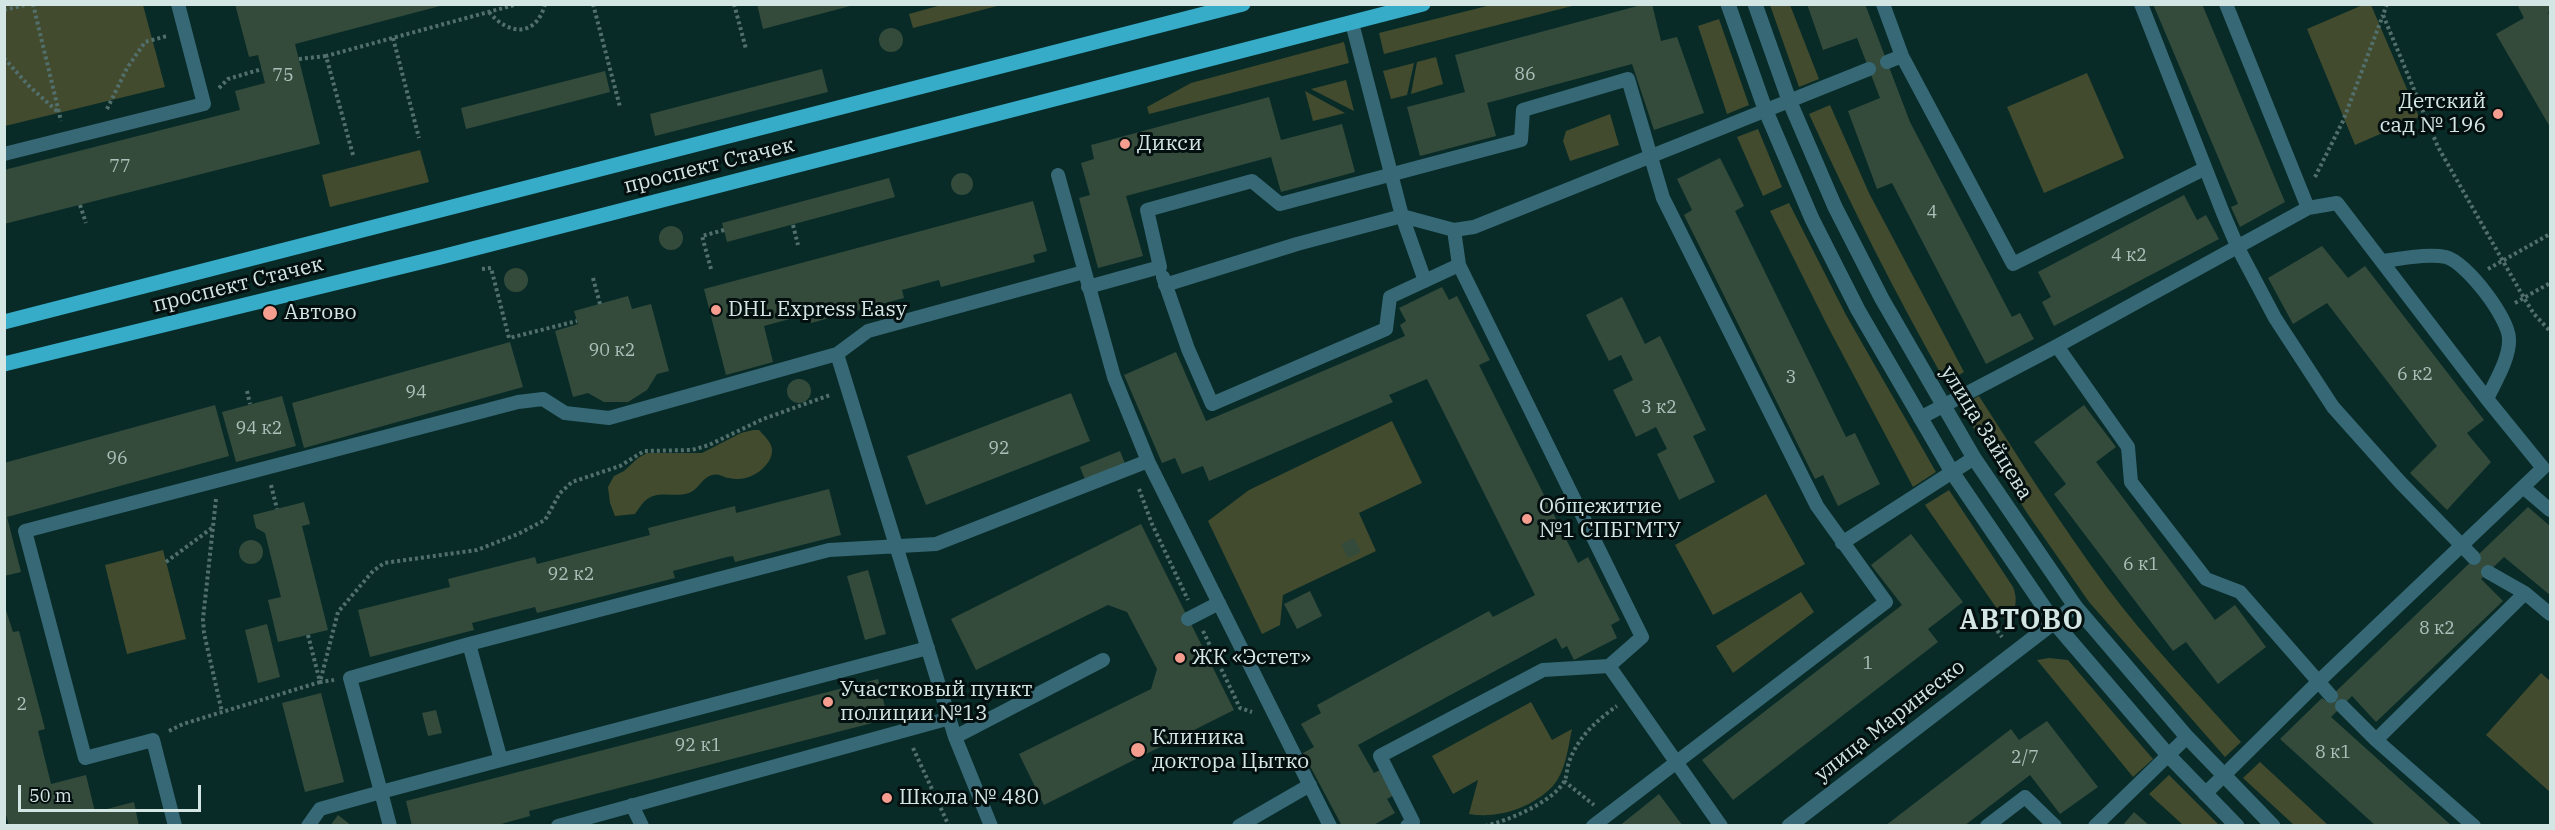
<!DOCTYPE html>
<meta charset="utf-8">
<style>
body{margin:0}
#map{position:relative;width:2555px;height:830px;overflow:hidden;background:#082b27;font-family:"IBM Plex Serif",serif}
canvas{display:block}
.frame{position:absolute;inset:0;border:6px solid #d4e6e3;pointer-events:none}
.scale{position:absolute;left:18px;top:785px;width:183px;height:27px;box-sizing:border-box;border:3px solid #d4e6e3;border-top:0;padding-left:8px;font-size:18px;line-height:21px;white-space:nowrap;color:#d4e6e3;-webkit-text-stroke:4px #04100f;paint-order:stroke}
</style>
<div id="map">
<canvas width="2555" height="830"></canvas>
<div class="frame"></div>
<div class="scale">50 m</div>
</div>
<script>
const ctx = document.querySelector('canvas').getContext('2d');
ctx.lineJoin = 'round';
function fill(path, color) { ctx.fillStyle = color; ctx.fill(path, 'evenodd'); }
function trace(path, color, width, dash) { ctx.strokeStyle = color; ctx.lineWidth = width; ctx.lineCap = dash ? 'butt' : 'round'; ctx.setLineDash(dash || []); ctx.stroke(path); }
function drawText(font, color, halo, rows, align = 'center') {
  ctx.font = font + ' "IBM Plex Serif",serif'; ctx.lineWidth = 6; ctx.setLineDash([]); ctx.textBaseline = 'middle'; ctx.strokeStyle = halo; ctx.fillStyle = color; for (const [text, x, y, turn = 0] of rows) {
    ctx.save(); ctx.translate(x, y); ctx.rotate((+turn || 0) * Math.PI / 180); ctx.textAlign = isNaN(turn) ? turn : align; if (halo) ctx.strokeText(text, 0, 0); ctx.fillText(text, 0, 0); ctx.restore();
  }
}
const green = new Path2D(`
 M 945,4 L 1001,4 L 1001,5 L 913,28 L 909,14 Z
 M 2365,4 L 2371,5 L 2419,117 L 2355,145 L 2307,29 Z
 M 4,5 L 143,5 L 165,87 L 5,126 Z
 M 1491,5 L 1576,5 L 1384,54 L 1379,33 Z
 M 1770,5 L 1790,5 L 1819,79 L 1799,87 Z
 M 1719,19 L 1749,105 L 1727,114 L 1698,26 Z
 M 1344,42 L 1349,63 L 1149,114 L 1147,107 L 1191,83 Z
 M 1436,57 L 1443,84 L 1411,94 L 1417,62 Z
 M 1414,63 L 1407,95 L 1391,99 L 1383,71 Z
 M 2087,73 L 2124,158 L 2044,193 L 2007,107 Z
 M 1346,80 L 1354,111 L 1311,89 Z
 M 1305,91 L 1345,113 L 1313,121 Z
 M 1830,105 L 1869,193 L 1964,372 L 1946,383 C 1896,295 1851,206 1809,114 Z
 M 1610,114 L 1619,145 L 1570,161 L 1563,141 L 1566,131 Z
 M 1758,129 L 1782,187 L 1763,196 L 1737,137 Z
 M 420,150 L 429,182 L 330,207 L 322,175 Z
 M 1789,203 L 1846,315 L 1936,472 L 1913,487 L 1827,325 L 1770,211 Z
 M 1979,396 C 2020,460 2061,525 2106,586 C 2147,641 2195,691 2241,742 L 2225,757 L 2089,602 L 2027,513 L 1960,406 Z
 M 1392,421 L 1422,483 L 1359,513 L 1376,551 L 1283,595 L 1280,625 L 1262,634 L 1208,521 L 1249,490 Z
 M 753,430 L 759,430 C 768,440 777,447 769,461 C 761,474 744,482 729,478 C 722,477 720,473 712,475 C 703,477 699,488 691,492 C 676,499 659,489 646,500 C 642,503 638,510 635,514 L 615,516 L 610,503 L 608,487 L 614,476 L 624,471 L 638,458 L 647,453 L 702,453 L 741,433 Z
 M 1949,490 L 2013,587 C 2019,601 2014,612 2009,626 L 1925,505 Z
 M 1766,494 L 1805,564 L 1713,615 L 1675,545 Z
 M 163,550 L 186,639 L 127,654 L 105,565 Z
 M 1801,592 L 1814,612 L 1733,673 L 1716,646 Z
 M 2049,658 L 2068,660 L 2153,759 L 2133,777 L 2037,660 Z
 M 2541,673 L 2550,681 L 2550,792 L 2486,735 Z
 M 1531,702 L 1552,740 L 1572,729 C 1568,747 1566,772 1552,787 C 1531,808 1498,819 1469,814 L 1478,780 L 1453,794 L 1432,756 Z
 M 2260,762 L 2328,825 L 2294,825 L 2243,778 Z
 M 2169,775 L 2219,825 L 2183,825 L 2149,794 Z`);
const building = new Path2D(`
 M 235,4 L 444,5 L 295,44 L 320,144 L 4,224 L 4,170 L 240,110 L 235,91 L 265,83 L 258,55 L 249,57 Z
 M 757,4 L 854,4 L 854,5 L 763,29 Z
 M 1645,4 L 1652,4 L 1661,41 L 1677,37 L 1704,113 L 1654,130 L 1632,64 L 1487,103 L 1496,136 L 1420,156 L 1407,107 L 1465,92 L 1455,55 Z
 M 1807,4 L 1865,4 L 1910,122 L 2012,317 L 2020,313 L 2034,339 L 1986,364 L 1892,183 L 1877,189 L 1848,111 L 1880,98 L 1857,38 L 1823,50 Z
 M 2153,4 L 2202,4 L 2285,202 L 2240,227 L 2231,207 L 2238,204 Z
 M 2517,4 L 2550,4 L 2550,11 L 2548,12 L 2550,17 L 2550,127 L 2496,34 L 2524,18 Z
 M879 40a12 12 0 1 1 24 0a12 12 0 1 1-24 0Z
 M 822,69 L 828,92 L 655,136 L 650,114 Z
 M 605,71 L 610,92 L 466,129 L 461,108 Z
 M 1269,97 L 1281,140 L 1342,124 L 1355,172 L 1281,192 L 1271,157 L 1126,196 L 1143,256 L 1098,268 L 1079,198 L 1090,195 L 1081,163 L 1094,159 L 1091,145 Z
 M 1720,158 L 1744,206 L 1735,211 L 1846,437 L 1855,433 L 1880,484 L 1838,506 L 1823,475 L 1815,479 L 1684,215 L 1692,210 L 1677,179 Z
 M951 184a11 11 0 1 1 22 0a11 11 0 1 1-22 0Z
 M 889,178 L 895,197 L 727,242 L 722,223 Z
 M 2184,195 L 2197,220 L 2206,215 L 2219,239 L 2054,326 L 2042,302 L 2051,297 L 2038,272 Z
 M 1033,201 L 1047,251 L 1033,255 L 1035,262 L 941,287 L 939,280 L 902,290 L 904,298 L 811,323 L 808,314 L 764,326 L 773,362 L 726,375 L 704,289 Z
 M659 238a12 12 0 1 1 24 0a12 12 0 1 1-24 0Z
 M 2322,246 L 2348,278 L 2365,266 L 2484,420 L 2467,433 L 2491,462 L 2447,510 L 2410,473 L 2437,446 L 2327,303 L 2293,324 L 2268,278 Z
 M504 280a12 12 0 1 1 24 0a12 12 0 1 1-24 0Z
 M 1442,287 L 1449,300 L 1457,296 L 1490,360 L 1479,365 L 1578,563 L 1588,557 L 1620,620 L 1611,625 L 1617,638 L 1574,660 L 1567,646 L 1562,649 L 1556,638 L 1358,745 L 1374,773 L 1380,770 L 1394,795 L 1387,799 L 1395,813 L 1372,826 L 1342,826 L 1303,753 L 1314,747 L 1301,724 L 1321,713 L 1317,705 L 1489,611 L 1493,617 L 1535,595 L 1427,379 L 1389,395 L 1393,402 L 1209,481 L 1203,466 L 1182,474 L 1175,458 L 1162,463 L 1124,375 L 1176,352 L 1206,421 L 1405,336 L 1400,325 L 1406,321 L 1399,308 Z
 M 628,296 L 632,309 L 651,304 L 669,371 L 657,374 L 647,390 L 628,402 L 604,402 L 588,393 L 573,397 L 555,331 L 578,324 L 574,311 Z
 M 1622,297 L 1645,344 L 1660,336 L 1706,430 L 1693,436 L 1715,482 L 1679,500 L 1657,454 L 1667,449 L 1656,427 L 1636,437 L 1613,390 L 1633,380 L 1621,355 L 1609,361 L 1586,315 Z
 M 510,342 L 523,387 L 304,448 L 292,403 Z
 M787 391a12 12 0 1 1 24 0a12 12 0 1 1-24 0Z
 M 1071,393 L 1090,441 L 926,505 L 907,456 Z
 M 282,396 L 296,446 L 236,462 L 222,412 Z
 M 215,405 L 229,456 L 7,517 L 21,572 L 4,576 L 4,463 Z
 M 2084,405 L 2116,447 L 2096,462 L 2215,620 L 2235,605 L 2266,647 L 2218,684 L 2186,642 L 2173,651 L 2054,494 L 2066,484 L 2034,442 Z
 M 1120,451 L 1126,466 L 1086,482 L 1080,467 Z
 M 829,489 L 841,535 L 735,562 L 733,556 L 727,557 L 673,571 L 675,578 L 537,613 L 535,607 L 472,623 L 474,630 L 370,657 L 358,610 L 450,587 L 448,579 L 535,557 L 537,564 L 650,535 L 648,528 L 735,506 L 736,513 Z
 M 304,502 L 310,524 L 302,526 L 328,630 L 278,642 L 268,600 L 281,597 L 265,533 L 256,528 L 253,515 Z
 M 2528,507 L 2550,526 L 2550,595 L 2504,557 L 2481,579 L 2503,601 L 2376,722 L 2352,696 L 2331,717 L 2452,826 L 2376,826 L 2280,739 L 2322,698 L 2326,701 Z
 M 1141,524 L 1234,710 L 1044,805 L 1019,754 L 1151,689 L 1157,669 L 1127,612 L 1108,605 L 976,670 L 951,619 Z
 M 1911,534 L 1963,602 L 1928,629 L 1938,642 L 1733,800 L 1702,760 L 1902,605 L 1871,565 Z
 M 1354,538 L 1361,552 L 1348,558 L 1341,544 Z
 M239 552a12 12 0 1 1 24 0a12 12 0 1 1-24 0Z
 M 868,570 L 886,634 L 865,640 L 847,576 Z
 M 1310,591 L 1322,616 L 1297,629 L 1284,604 Z
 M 4,604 L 13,632 L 19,631 L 45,729 L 38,731 L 51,784 L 86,775 L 95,812 L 134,802 L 139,826 L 9,826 L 4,808 Z
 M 267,624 L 280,677 L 258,683 L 245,630 Z
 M 878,679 L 888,719 L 529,811 L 530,816 L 494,826 L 412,826 L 406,801 Z
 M 321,693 L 344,782 L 305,792 L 282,703 Z
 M 436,710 L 442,733 L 428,736 L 422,713 Z
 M 2047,721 L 2098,787 L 2060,814 L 2030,775 L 1964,826 L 1885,826 L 2011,729 L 2019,740 Z
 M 1659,794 L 1683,826 L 1619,826 L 1638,811 Z
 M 2134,812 L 2150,826 L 2122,826 Z
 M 338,815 L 352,826 L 330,826 Z`);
const path = new Path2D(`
 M 33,4 L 61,121
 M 593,4 L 620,107
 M 734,4 L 746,49
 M 2387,4 L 2383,15 L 2438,147 L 2524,298 L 2534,314 L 2550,331
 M 4,10 L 29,4
 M 489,12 C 508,35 536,38 545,4
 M 393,38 L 419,138
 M 4,58 L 28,85 L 59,113
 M 299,59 L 326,56
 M 219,88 L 228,79 L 262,69
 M 107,109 L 127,68 L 145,42 L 167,36
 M 353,155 L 326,56 L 518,4
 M 2315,177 L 2343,121 L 2383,15
 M 80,205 L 86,223
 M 793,225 L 798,245
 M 482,269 L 491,268 L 509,338 L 577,321
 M 711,269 L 702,236 L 724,230
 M 2488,269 L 2550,234
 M 593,278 L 600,304
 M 2515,303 L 2550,283
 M 247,391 L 250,404
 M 271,485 L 277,509
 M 1139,489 L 1152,524 L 1188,600
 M 216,499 L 203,619 L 204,633 L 222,712
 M 166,562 L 212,528
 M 1990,621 L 2002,637
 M 1203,631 L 1240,708 L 1252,712
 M 308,635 L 320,682 L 334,680
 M 169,731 L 183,724 L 320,682 L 338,612 L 373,571 L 384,563 L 477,550 L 518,534 L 545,520 L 560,493 L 572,482 L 620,466 L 644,451 L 692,450 L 709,445 L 763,419 L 830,395
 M 913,748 L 949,826
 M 1564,781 L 1594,805
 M 1485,826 C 1507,821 1554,802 1565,780 C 1567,775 1567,768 1569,762 C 1578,737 1597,720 1617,706`);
const service = new Path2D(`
 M 1883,4 L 1902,56 L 2013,264 L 2204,169
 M 2141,4 L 2223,213 L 2238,248 L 2275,318 L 2333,407 L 2400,482 L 2474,558
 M 2226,4 L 2308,208 L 2337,203 L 2487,399 L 2543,468 L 2523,487 L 2550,510
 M 1352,23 L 1402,216 L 1425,281
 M 1887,62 L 1902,56
 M 4,154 L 204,104 L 178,4
 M 1454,230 L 1459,265 L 1642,637 L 1609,666 L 1721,826
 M 2382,261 C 2401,259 2427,253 2446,257 C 2466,262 2509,318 2509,339 C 2510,358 2495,382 2487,399
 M 1163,277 L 1188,349 L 1212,404 L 1386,329 L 1390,297 L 1459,265
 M 1165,285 L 1297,244 L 1402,216 L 1454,230 L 1474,227 L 1869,69
 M 1088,287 L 1160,267 L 1147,210 L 1252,181 L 1280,204 L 1521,140 L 1523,110 L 1628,79 L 1663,198 L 1817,506 L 1886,602 L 1593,826
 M 2057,346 L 2128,447 L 2131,482 L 2206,579 L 2240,592 L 2331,696
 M 1920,418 L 2057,346 L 2308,208
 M 1148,461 L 1330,826
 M 1842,543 L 1974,458
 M 2488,572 L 2525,593
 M 1188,619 L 1219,603
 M 469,644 L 350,678 L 381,792 L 501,760
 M 928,648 L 501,760 L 469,644 L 829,550 L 936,544 L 1148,461 L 1114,377 L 1058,175
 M 2342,706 L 2376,740 L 2474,826
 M 955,737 L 1103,660
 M 2376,740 L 2525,593 L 2550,614
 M 2205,794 L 2318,682 L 2523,487
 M 632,805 L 642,826
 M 175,826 L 153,740 L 85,758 L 25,531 L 518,402 L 543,399 L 565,413 L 609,418 L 837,354
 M 308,826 L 320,809 L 381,792 L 390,826
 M 558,826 L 950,718
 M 991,826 L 955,737 L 837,354 L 868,331 L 1084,272
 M 1239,826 L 1310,785
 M 1407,826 L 1413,822 L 1380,756 L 1543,670 L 1609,666
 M 1987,826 L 2025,797 L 2055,826
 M 2095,826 L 2187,737`);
const minor = new Path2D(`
 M 1789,826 L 2075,606`);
const tertiary = new Path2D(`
 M 1728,4 L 1765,109 L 1812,219 L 1858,310 L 1952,472 L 2054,622 L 2168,755 L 2237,826
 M 1755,4 L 1789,100 L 1835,207 L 1882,299 L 1974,458 L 2075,606 L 2187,737 L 2273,826`);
const primary = new Path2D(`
 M 4,322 L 1243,4
 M 4,364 L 441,257 L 1423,4`);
const markers = [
 [2498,114,6,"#f59d8f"],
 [1125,144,6,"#f59d8f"],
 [716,310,6,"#f59d8f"],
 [270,313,8,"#f59d8f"],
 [1527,519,6,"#f59d8f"],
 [1180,658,6,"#f59d8f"],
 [828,702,6,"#f59d8f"],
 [1138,750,8,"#f59d8f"],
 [887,798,6,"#f59d8f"]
];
const numberNames = [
 ["86",1525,75],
 ["75",283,76],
 ["77",120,167],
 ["4",1932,213],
 ["4 к2",2129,256],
 ["90 к2",612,351],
 ["6 к2",2415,375],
 ["3",1791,378],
 ["94",416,393],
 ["3 к2",1659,408],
 ["94 к2",259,429],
 ["92",999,449],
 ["96",117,459],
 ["6 к1",2141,565],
 ["92 к2",571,575],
 ["8 к2",2437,629],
 ["1",1868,664],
 ["2",22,705],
 ["92 к1",698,746],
 ["8 к1",2333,753],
 ["2/7",2025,758]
];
const poiNames = [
 ["Детский",2486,102,"right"],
 ["сад № 196",2486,126,"right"],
 ["Дикси",1137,144],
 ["DHL Express Easy",728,310],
 ["Автово",284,313],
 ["Общежитие",1539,507],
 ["№1 СПБГМТУ",1539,531],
 ["ЖК «Эстет»",1192,658],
 ["Участковый пункт",840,690],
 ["полиции №13",840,714],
 ["Клиника",1152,738],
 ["доктора Цытко",1152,762],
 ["Школа № 480",899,798]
];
const streetNames = [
 ["проспект Стачек",709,166,-14],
 ["проспект Стачек",238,285,-14],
 ["улица Зайцева",1986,433,58],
 ["улица Маринеско",1890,721,-38]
];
const districtNames = [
 ["АВТОВО",2022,621]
];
fill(green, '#424b2e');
fill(building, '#344b3c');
trace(path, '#526f6c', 4, [3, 3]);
trace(service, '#376876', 14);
trace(minor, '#376876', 15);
trace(tertiary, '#376876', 15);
trace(primary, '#36acc9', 15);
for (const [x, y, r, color] of markers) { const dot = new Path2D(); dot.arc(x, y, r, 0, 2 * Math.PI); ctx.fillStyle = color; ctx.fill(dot); trace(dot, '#04100f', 2); }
drawText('18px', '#acbfb9', null, numberNames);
drawText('21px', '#d4e6e3', '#04100f', poiNames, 'left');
drawText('21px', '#d4e6e3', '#04100f', streetNames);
ctx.letterSpacing = '1.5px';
drawText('bold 27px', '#d4e6e3', '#04100f', districtNames);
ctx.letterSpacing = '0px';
</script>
